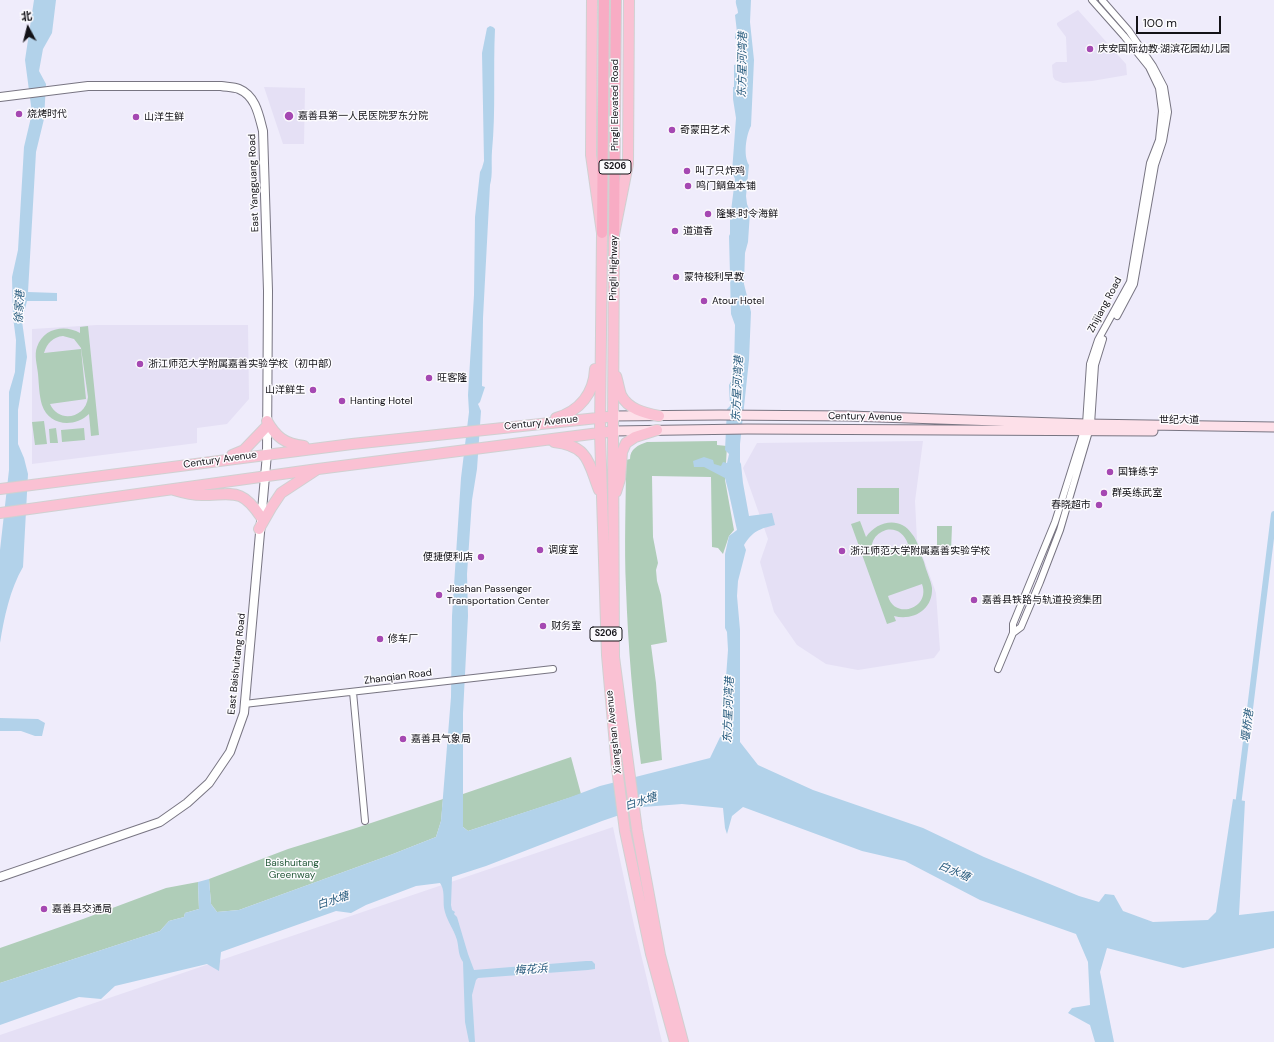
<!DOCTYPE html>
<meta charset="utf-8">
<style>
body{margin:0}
#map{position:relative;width:1274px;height:1042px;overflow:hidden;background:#efecfb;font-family:"DM Sans","Noto Sans SC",sans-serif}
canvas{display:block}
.north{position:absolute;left:8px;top:8px;width:40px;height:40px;-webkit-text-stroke:3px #fcfbfe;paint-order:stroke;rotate:353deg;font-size:11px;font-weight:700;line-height:16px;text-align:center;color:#131217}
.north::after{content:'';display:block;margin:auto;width:14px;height:18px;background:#131217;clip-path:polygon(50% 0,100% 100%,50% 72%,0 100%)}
.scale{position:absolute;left:1136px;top:16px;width:85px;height:18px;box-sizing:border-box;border:2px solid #131217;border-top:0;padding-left:5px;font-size:12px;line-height:14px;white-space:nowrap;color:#131217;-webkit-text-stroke:3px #fcfbfe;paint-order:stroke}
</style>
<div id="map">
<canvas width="1274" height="1042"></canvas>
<div class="north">北</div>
<div class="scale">100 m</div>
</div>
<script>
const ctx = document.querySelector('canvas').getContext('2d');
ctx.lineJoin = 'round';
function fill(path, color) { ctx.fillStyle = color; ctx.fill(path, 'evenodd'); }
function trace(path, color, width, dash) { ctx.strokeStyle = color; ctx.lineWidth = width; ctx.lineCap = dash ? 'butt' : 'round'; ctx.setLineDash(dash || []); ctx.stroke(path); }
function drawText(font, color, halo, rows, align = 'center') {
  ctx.font = font + ' "DM Sans","Noto Sans SC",sans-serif'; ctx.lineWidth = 3; ctx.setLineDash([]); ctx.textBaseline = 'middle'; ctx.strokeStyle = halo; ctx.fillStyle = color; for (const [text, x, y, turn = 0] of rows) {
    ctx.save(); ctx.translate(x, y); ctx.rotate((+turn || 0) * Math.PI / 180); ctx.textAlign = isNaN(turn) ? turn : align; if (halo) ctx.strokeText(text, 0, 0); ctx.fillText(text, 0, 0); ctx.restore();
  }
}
const built = new Path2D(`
 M 1078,10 L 1126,64 L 1127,75 L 1092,81 L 1063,83 L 1055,80 L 1053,77 L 1052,65 L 1056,62 L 1067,62 L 1066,37 L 1057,25 L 1057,23 Z
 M 264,87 L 305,88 L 304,144 L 283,144 Z
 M 97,325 L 248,325 L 249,399 L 227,424 L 197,428 L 197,443 L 32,464 L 32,329 Z
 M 923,441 L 915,501 L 917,540 L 936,593 L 940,650 L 934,658 L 858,670 L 826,664 L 797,645 L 774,612 L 760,562 L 768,539 L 743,468 L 757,443 Z
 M 613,827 L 634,925 L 662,1042 L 0,1042 L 0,1035 Z`);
const green = new Path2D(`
 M 88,326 L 99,435 L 91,436 L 89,414 C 74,428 49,426 42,405 C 39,395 39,384 38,374 C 37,365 34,355 37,347 C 43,328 65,324 80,333 L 80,327 ZM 63,336 L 74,339 L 81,348 L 88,397 C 86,418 59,424 50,404 L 86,399 L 81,349 L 44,353 C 47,343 53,337 63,336 Z
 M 44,421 L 47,444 L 35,445 L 32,422 Z
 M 56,428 L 58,443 L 50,443 L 49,429 Z
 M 84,428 L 85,440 L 62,442 L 61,430 Z
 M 717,441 L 717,445 L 727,446 L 725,480 L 734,530 L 729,536 L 723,554 L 718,548 L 712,547 L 711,477 L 652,476 L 653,537 L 658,563 L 656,570 L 657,581 L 661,595 L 667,642 L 651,645 L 656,683 L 662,760 L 641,764 C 633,706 628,647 626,588 C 624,545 626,502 626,460 L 630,459 C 630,449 638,445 647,442 Z
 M 857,488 L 899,488 L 899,514 L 857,514 Z
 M 860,521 L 866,537 C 877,521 900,516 912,534 C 918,541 920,553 924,562 C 926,571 931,580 932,588 C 933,610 913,621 894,616 L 896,621 L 887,624 L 851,524 ZM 886,530 C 896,528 904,533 908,544 L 873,556 C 869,544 874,534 886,530 ZM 922,584 C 931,609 894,620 888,596 Z
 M 937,526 L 952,526 L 951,552 L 937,552 Z
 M 571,757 L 581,794 L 468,831 L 463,827 L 463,794 Z
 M 443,799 L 441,821 L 436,837 L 393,854 L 239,910 L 217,912 L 211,904 L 209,879 L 288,849 L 353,829 Z
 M 198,882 L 199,909 L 185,913 L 184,917 L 169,921 L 160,931 L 0,983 L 0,948 L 83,919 L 166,888 Z`);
const water = new Path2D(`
 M 34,0 L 56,0 L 52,33 L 43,49 L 39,71 L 46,84 L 44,119 L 36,152 L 28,292 L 57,293 L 57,301 L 27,301 L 22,321 L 27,357 L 18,410 L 18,444 L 24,458 L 28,474 L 23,567 C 10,589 4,618 0,643 L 0,550 L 9,470 L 9,392 L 15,372 L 16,340 L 13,317 L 12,277 L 18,250 L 24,147 L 32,113 L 25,60 Z
 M 736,0 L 751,0 L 750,22 L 754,60 L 751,126 C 746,135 743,156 749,165 L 746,196 L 747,204 L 750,212 L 748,242 L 745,253 L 744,284 L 751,312 L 749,360 L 740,444 L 740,462 L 741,464 L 743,483 L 749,516 L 772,513 L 775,525 C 759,529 753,531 744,545 L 746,550 L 738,581 L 737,596 L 740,630 L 740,742 L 758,765 L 813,790 L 923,828 L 984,857 L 1079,896 L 1099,902 L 1105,894 L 1114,895 L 1123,911 L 1153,922 L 1208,920 L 1216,912 L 1233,799 L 1245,801 L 1239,915 L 1274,911 L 1274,948 L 1183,968 L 1107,948 L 1100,972 L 1114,1042 L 1095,1042 L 1090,1025 L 1068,1013 L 1072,1008 L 1090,1005 L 1088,962 L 1076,934 L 980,900 L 905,861 L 862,851 L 743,807 L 732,816 L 727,834 L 725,828 L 723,808 L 682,804 L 643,807 L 602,821 L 486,866 L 452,877 L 451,905 L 452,910 L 455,912 L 454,914 L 457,917 L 468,954 L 474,970 L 586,961 L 592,961 L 595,964 L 595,969 L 588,970 L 478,978 L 476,980 L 472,995 L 475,1042 L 469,1042 L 465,1022 L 463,962 C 458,955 459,948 457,940 C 454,929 446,920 444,908 C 443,899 445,890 440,883 L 416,886 L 366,905 L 351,913 L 336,911 L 221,952 L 219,971 L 207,964 L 115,986 L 101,999 L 79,997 L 0,1025 L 0,983 L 160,931 L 169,921 L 184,917 L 185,913 L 199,909 L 198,882 L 209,879 L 211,904 L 217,912 L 239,910 L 393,854 L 436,837 L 441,821 L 451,697 L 452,616 L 461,478 L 469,412 L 468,395 L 474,295 L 475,217 L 480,172 L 482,168 L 484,161 L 482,53 L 487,28 L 490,26 L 493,27 L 495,29 C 493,70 496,111 492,151 C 491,163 493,174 490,185 L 483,318 L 482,386 L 485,387 L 480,402 L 478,404 L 481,411 L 477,469 L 472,500 L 467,574 L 468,616 L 463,713 L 463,827 L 468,831 L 568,798 L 600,786 L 710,758 L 722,733 L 728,650 L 727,632 L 725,628 L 725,554 L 729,536 L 737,530 C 733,513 730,496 725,478 L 704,467 L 694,467 L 693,461 L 704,457 L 713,460 L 714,464 L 721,466 L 723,462 L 727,463 L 729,454 L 725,450 L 727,409 L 730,406 L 729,385 L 733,378 L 734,369 L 735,325 L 731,314 L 729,236 L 730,234 L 730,219 L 735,179 L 732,172 L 736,118 L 733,99 L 733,87 L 734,87 L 734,65 L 737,64 L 737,39 L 735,39 L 735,34 L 737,32 L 735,15 L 738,13 C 738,8 735,4 736,0 Z
 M 0,718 L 38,719 L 45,723 L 42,736 L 35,736 L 21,731 L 0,731 Z`);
const canal = new Path2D(`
 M 1238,806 L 1274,514`);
const minor = new Path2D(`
 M 1102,0 L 1129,31 L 1153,66 L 1164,87 L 1168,112 L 1163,141 L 1155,165 L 1134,284 L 1117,316
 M 1091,424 L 1095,365 L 1103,339
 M 1013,633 L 1021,627 L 1040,582 L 1060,530 L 1090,428
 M 998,669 L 1013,633 L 1013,624 L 1055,522 L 1086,424 L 1090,364 L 1098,340 L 1130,282 L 1150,163 L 1159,140 L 1162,111 L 1159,88 L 1149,67 L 1124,36 L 1092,0
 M 353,692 L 365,821
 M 244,704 L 553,669`);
const tertiary = new Path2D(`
 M 0,97 L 88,86 L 221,86 C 227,87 234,87 239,89 C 256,96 259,116 263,131 L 268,291 L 267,454 L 244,713 L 230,752 L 209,783 L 187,803 L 160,822 L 0,877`);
const secondary = new Path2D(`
 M 613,416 L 720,415 L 849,416 L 1086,424 L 1274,427
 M 613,431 L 747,429 L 1153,431`);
const primary = new Path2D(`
 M 592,0 L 591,155 L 602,233 L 600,433 L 607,655 L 617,768 L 625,831 L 651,954 L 675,1042
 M 629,0 L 628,164 L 614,234 L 613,431 L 614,657 L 637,830 L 660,955 L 683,1042
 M 616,376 C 618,382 619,389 621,395 C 628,409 644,413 659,416
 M 556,418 C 580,411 594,393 595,369
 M 267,421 C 276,437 285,444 304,446
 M 554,442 C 589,446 588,462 599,490
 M 232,455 L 244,450 L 267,426
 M 0,489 L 352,444 L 607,417
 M 174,490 C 184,493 192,495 202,495 C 233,495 241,487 261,517
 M 616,492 L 620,479 L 622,452 L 626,443 L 635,437 L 657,430
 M 0,513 L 318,469 L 607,432
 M 259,529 L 271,508 L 281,493 L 316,470`);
const trunk = new Path2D(`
 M 602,233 L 604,0
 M 614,234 L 616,0`);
const markers = [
 [1090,49,4,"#a548b2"],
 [19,114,4,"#a548b2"],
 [289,116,5,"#a548b2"],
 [136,117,4,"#a548b2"],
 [672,130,4,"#a548b2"],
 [687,171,4,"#a548b2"],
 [688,186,4,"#a548b2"],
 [708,214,4,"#a548b2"],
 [675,231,4,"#a548b2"],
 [676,277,4,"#a548b2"],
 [704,301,4,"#a548b2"],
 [140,364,4,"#a548b2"],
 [429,378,4,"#a548b2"],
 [313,390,4,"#a548b2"],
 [342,401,4,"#a548b2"],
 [1110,472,4,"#a548b2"],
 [1104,493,4,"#a548b2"],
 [1099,505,4,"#a548b2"],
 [540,550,4,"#a548b2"],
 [842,551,4,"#a548b2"],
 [481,557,4,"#a548b2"],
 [439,595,4,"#a548b2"],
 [974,600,4,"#a548b2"],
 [543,626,4,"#a548b2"],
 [380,639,4,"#a548b2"],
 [403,739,4,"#a548b2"],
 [44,909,4,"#a548b2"]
];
const shields = [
 [615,167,32],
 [606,634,32]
];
const shieldNames = [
 ["S206",615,167],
 ["S206",606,634]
];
const poiNames = [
 ["庆安国际幼教·湖滨花园幼儿园",1098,49],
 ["烧烤时代",27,114],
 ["嘉善县第一人民医院罗东分院",298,116],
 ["山洋生鲜",144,117],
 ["奇蒙田艺术",680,130],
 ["叫了只炸鸡",695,171],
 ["鸣门鲷鱼本铺",696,186],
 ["隆聚·时令海鲜",716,214],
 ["道道香",683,231],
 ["蒙特梭利早教",684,277],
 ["Atour Hotel",712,301],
 ["浙江师范大学附属嘉善实验学校（初中部）",148,364],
 ["旺客隆",437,378],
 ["山洋鲜生",305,390,"right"],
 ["Hanting Hotel",350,401],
 ["国锋练字",1118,472],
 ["群英练武室",1112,493],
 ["春晓超市",1091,505,"right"],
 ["调度室",548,550],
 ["浙江师范大学附属嘉善实验学校",850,551],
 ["便捷便利店",473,557,"right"],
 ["Jiashan Passenger",447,589],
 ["Transportation Center",447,601],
 ["嘉善县铁路与轨道投资集团",982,600],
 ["财务室",551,626],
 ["修车厂",388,639],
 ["嘉善县气象局",411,739],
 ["嘉善县交通局",52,909]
];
const streetNames = [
 ["Pingli Elevated Road",615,105,-90],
 ["East Yangguang Road",254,183,-92],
 ["Pingli Highway",614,268,-89],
 ["Zhijiang Road",1105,305,-62],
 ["Century Avenue",865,417,1],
 ["世纪大道",1179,420],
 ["Century Avenue",541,423,-6],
 ["Century Avenue",220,460,-8],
 ["East Baishuitang Road",237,664,-84],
 ["Zhanqian Road",398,677,-7],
 ["Xiangshan Avenue",614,732,-96]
];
const parkNames = [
 ["Baishuitang",292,863],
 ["Greenway",292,875]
];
const waterNames = [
 ["东方星河湾港",743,65,-89],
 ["徐家港",20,307,-87],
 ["东方星河湾港",738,389,-87],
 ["东方星河湾港",729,710,-88],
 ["堰桥港",1248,726,-83],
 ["白水塘",641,802,-18],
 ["白水塘",954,872,23],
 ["白水塘",333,901,-18],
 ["梅花浜",531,970,-4]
];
fill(built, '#e5e0f5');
fill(green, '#afcdb8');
fill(water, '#b2d2ea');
trace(canal, '#b2d2ea', 6);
trace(minor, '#787582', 8);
trace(tertiary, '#787582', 10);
trace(secondary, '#787582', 11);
trace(primary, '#d0d0d1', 12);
trace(trunk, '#d0d0d1', 12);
trace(minor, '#fff', 6);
trace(tertiary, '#fff', 8);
trace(secondary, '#fde0e9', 9);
trace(primary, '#fac1d3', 10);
trace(trunk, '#f8acc4', 10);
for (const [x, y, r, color] of markers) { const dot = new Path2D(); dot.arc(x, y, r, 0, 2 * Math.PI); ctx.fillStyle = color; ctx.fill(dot); trace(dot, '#fcfbfe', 1.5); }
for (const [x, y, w] of shields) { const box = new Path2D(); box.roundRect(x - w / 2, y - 7, w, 14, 3); ctx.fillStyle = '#fcfbfe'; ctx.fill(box); trace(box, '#131217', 1); }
drawText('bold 9px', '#131217', null, shieldNames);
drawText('10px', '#131217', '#fcfbfe', poiNames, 'left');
drawText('10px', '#131217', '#fcfbfe', streetNames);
drawText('10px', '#245939', '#fcfbfe', parkNames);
drawText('italic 11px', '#275b7d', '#fcfbfe', waterNames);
</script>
